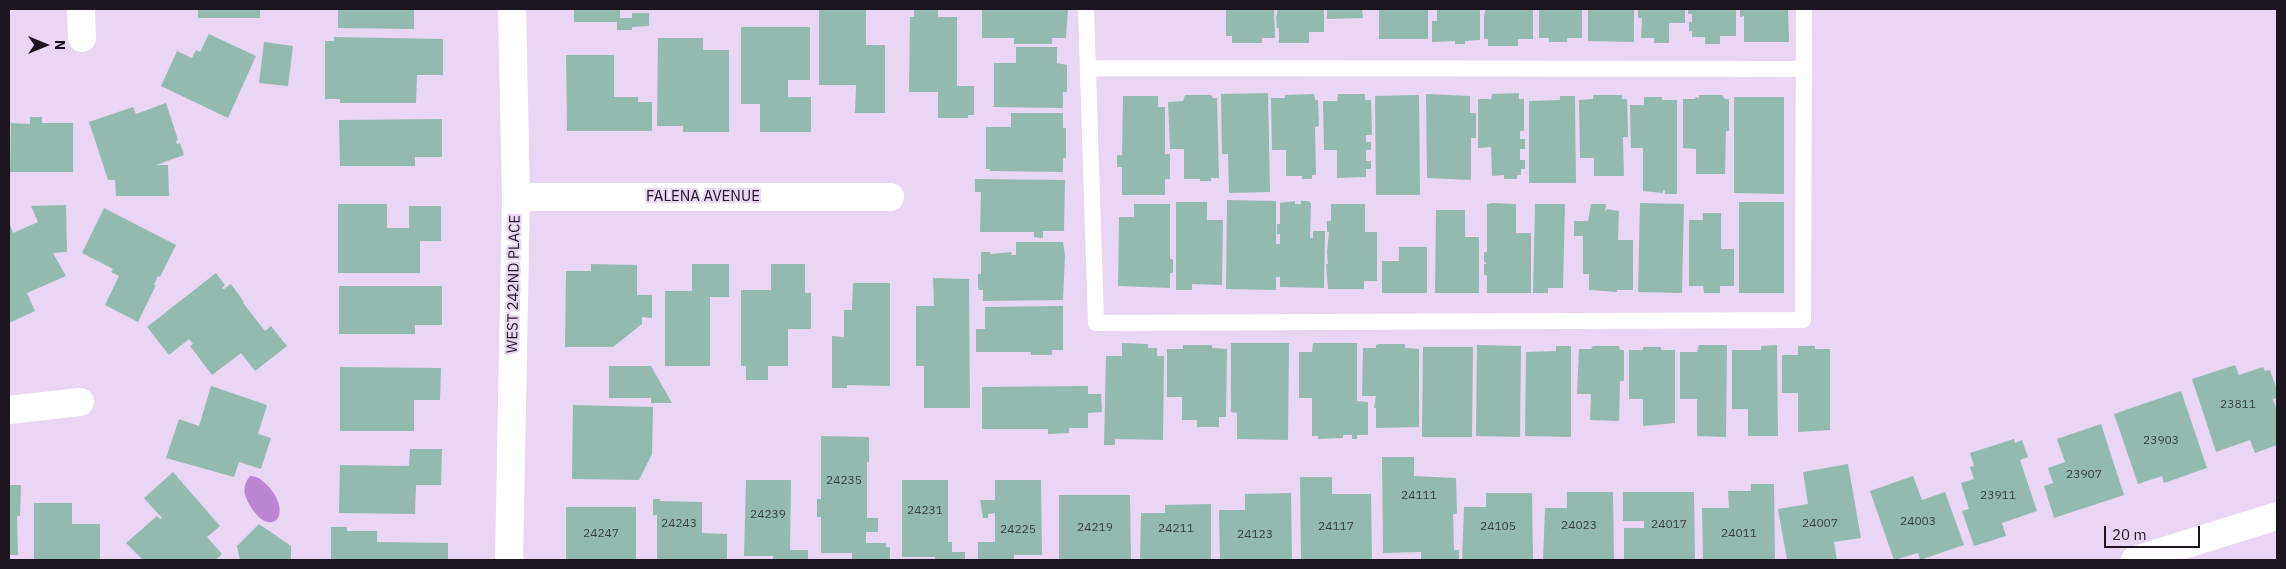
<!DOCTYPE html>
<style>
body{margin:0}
#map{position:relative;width:2286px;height:569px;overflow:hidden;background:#e9d6f3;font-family:"IBM Plex Sans",sans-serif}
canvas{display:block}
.frame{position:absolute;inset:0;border:10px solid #1c151f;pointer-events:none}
.north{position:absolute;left:20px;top:20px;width:50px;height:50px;-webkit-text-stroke:4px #e9d6f3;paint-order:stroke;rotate:90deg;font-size:14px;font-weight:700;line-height:20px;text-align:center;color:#1c151f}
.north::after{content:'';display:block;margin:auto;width:18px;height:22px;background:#1c151f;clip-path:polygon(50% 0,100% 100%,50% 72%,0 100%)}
.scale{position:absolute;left:2104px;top:526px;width:96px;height:22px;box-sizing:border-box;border:2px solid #1c151f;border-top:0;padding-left:6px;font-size:15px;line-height:18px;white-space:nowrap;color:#1c151f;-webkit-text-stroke:4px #e9d6f3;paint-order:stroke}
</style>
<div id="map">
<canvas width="2286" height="569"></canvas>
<div class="frame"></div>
<div class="north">N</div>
<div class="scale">20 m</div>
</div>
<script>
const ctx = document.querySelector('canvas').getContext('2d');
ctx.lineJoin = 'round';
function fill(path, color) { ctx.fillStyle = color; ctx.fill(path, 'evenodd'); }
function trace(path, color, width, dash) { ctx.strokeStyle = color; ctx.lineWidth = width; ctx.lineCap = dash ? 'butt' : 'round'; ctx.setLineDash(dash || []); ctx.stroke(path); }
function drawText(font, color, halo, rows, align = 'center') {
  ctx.font = font + ' "IBM Plex Sans",sans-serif'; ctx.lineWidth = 4.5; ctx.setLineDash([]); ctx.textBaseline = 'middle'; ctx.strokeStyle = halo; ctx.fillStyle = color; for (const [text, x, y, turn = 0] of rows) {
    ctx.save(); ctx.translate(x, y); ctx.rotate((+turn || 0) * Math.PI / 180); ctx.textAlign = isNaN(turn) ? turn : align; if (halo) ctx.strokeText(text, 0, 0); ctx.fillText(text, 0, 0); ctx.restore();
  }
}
const water = new Path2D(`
 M 250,476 C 259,476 263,481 269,487 C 295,517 268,541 248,502 C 243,492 243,485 250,476 Z`);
const building = new Path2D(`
 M 198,9 L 260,9 L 260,18 L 198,18 Z
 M 338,9 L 414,9 L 414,29 L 338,28 Z
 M 574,9 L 620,9 L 620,18 L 632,18 L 632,13 L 649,13 L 649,26 L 632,27 L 632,30 L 617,30 L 617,22 L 574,22 Z
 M 819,9 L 866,9 L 866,45 L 885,45 L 885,113 L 855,113 L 856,85 L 819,85 Z
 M 914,9 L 938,9 L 938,17 L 957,17 L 957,86 L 974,86 L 974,115 L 968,115 L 968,118 L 938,118 L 938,92 L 909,92 L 910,17 L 914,17 Z
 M 982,9 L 1068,9 L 1066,38 L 1052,38 L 1052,44 L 1014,44 L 1014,38 L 982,38 Z
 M 1226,9 L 1274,9 L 1275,38 L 1262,38 L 1262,43 L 1232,43 L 1232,36 L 1226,36 Z
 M 1278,9 L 1324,9 L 1324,32 L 1309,32 L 1309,43 L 1279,43 L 1279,28 L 1277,28 L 1276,18 Z
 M 1327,9 L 1362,9 L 1363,18 L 1327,19 Z
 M 1379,9 L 1428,9 L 1428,39 L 1379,39 Z
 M 1437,9 L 1480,9 L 1480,40 L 1465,41 L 1465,44 L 1455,44 L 1455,41 L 1432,42 L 1432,21 L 1437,21 Z
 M 1486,9 L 1533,9 L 1533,39 L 1518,39 L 1518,46 L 1488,46 L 1488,39 L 1484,39 L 1484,15 Z
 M 1539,9 L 1582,9 L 1582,38 L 1567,38 L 1567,42 L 1549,42 L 1549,38 L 1539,38 Z
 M 1588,9 L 1634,9 L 1634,42 L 1588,41 Z
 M 1638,9 L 1685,9 L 1685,23 L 1669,23 L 1669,43 L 1654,43 L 1654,38 L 1641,38 L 1642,18 L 1638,18 Z
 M 1688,9 L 1736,9 L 1736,36 L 1720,36 L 1720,44 L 1705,44 L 1705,37 L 1692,37 L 1692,31 L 1689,31 L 1689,22 L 1692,22 L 1692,14 L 1688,14 Z
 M 1740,9 L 1788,9 L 1789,42 L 1744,42 L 1744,16 L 1740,17 Z
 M 741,27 L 810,27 L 810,80 L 788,80 L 788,97 L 811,97 L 811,132 L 760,132 L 760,104 L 741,104 Z
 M 209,34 L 256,56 L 228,118 L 161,86 L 177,51 L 192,58 L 196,50 L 200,52 Z
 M 334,37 L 443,39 L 443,75 L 417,75 L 416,103 L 340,103 L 340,99 L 325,99 L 325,41 L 334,41 Z
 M 658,38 L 703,38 L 703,50 L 729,50 L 729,132 L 683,132 L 683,126 L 657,126 Z
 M 264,42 L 293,46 L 288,86 L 259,83 Z
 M 1016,47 L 1057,47 L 1057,63 L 1067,65 L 1067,92 L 1063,92 L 1063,108 L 991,107 L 994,106 L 994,63 L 1016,63 Z
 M 566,55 L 614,55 L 614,97 L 638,97 L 638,102 L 652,102 L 652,131 L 567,131 Z
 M 1268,93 L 1270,192 L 1229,193 L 1228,154 L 1222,154 L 1221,94 Z
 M 1519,93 L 1519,99 L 1524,99 L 1524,131 L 1520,131 L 1520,139 L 1525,139 L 1525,149 L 1520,149 L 1520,160 L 1525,160 L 1525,169 L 1521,169 L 1521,175 L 1517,175 L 1517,179 L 1504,179 L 1504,175 L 1492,176 L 1491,147 L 1478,148 L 1478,99 L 1491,99 L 1492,94 Z
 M 1314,94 L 1315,100 L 1318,100 L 1319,126 L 1315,127 L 1316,175 L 1312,175 L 1312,179 L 1302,179 L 1302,176 L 1286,176 L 1286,150 L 1272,150 L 1271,98 L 1285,98 L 1285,95 Z
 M 1338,94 L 1365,94 L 1365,100 L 1371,100 L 1372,135 L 1366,135 L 1366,142 L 1371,142 L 1371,150 L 1366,150 L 1366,161 L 1371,161 L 1371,169 L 1366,169 L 1366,177 L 1337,178 L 1337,150 L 1324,150 L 1323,101 L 1337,101 Z
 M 1426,94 L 1470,96 L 1470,113 L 1476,113 L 1476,138 L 1471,138 L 1471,180 L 1427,178 Z
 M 1185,95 L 1211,95 L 1213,98 L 1217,98 L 1219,178 L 1211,178 L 1211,181 L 1200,181 L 1200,179 L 1184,179 L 1184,149 L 1170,149 L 1168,102 L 1183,101 Z
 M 1419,95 L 1420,195 L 1376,195 L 1375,96 Z
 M 1593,95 L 1622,95 L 1622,99 L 1627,99 L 1628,137 L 1623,137 L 1624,176 L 1594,176 L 1594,158 L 1580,158 L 1579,100 L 1593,99 Z
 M 1699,95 L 1722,95 L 1725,99 L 1729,99 L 1729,131 L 1726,131 L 1725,174 L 1696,174 L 1696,149 L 1683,148 L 1683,99 L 1695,99 L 1696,97 L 1699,98 Z
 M 1123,96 L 1158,96 L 1158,107 L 1165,107 L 1165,154 L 1170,154 L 1170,179 L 1165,179 L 1165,195 L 1122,195 L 1122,167 L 1117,167 L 1117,155 L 1122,155 Z
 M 1560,96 L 1575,96 L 1576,183 L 1529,183 L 1529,101 L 1560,100 Z
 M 1644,97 L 1662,97 L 1662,100 L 1677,100 L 1677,194 L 1665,194 L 1665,190 L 1663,190 L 1663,193 L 1643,191 L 1643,148 L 1631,148 L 1630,105 L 1644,105 Z
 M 1734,97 L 1784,97 L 1784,194 L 1734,193 Z
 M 166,103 L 178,140 L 176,141 L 177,144 L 180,143 L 184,155 L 156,165 L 168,165 L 169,196 L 116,196 L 115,180 L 108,180 L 89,122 L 133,107 L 136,114 Z
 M 1011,113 L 1063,113 L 1063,128 L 1066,128 L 1066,158 L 1063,158 L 1063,172 L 990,171 L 990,169 L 986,169 L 986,127 L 1011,127 Z
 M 30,117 L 42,117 L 42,123 L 73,123 L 73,172 L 10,172 L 11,123 L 30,124 Z
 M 442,119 L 442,157 L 415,157 L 415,166 L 340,166 L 339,120 Z
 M 975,179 L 1065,180 L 1064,231 L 1043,231 L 1043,238 L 1034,237 L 1034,232 L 980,232 L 981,192 L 975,192 Z
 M 1227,200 L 1276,201 L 1276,244 L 1280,244 L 1280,234 L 1277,234 L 1277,224 L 1280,224 L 1280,203 L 1295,201 L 1295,204 L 1301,204 L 1301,201 L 1309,201 L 1311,204 L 1310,238 L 1313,238 L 1313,231 L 1325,231 L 1324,288 L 1280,287 L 1280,277 L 1276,277 L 1276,290 L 1226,289 Z
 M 1176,202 L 1207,202 L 1207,220 L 1223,220 L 1222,285 L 1192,284 L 1192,290 L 1176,290 Z
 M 1739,202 L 1784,202 L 1784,293 L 1739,293 Z
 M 1493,203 L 1516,204 L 1516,233 L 1531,233 L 1531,293 L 1487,293 L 1487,275 L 1484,275 L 1484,264 L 1487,264 L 1484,261 L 1484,252 L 1487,252 L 1487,204 Z
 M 1640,203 L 1684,204 L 1682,293 L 1638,292 Z
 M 338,204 L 387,204 L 387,228 L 409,228 L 409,206 L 441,206 L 441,241 L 420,241 L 420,273 L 338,273 Z
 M 1134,204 L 1170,204 L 1170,259 L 1173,259 L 1173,273 L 1170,273 L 1170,288 L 1118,286 L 1119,217 L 1134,217 Z
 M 1331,204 L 1365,204 L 1365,232 L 1377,232 L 1377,281 L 1364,281 L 1364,289 L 1328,289 L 1326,264 L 1328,264 L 1327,252 L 1329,232 L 1327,232 L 1327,221 L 1331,221 Z
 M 1535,204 L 1565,204 L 1563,288 L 1548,288 L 1548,293 L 1533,293 Z
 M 1591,204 L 1606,204 L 1605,212 L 1607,209 L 1619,211 L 1618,240 L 1633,240 L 1633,290 L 1617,290 L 1617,292 L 1589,290 L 1589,274 L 1583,274 L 1583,236 L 1574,236 L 1574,221 L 1588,221 Z
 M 66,205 L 67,252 L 53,253 L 66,276 L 27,293 L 35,311 L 9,323 L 9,222 L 13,233 L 38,222 L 31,206 Z
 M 104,208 L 176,245 L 160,277 L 158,276 L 154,285 L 156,285 L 138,322 L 105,305 L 119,276 L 111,272 L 113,269 L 82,253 Z
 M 1436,210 L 1465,210 L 1465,237 L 1479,237 L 1479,293 L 1435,293 Z
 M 1703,213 L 1721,213 L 1721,249 L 1734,249 L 1734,286 L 1720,286 L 1720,293 L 1704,293 L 1703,286 L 1689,286 L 1689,220 L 1703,220 Z
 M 1016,242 L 1063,242 L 1065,255 L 1063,300 L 983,301 L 983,290 L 979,290 L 978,286 L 978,274 L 981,274 L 981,252 L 990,252 L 990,254 L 1012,252 L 1011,255 L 1016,255 Z
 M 1399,247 L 1427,247 L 1427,293 L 1382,293 L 1382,261 L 1399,261 Z
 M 591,264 L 637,265 L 637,295 L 652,295 L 652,318 L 642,317 L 642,324 L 613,347 L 565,347 L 566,271 L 591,271 Z
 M 692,264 L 729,264 L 729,297 L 710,297 L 710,366 L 665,366 L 665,291 L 692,291 Z
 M 771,264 L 805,264 L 805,293 L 811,293 L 811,329 L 788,329 L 788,366 L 768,366 L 768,380 L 746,380 L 746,366 L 741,366 L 741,290 L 771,290 Z
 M 216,273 L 225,285 L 222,288 L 224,289 L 231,284 L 244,302 L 243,303 L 265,331 L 271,326 L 287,346 L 255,371 L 241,353 L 212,375 L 190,346 L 193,344 L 189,339 L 169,355 L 147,327 Z
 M 933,278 L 969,279 L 970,408 L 924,408 L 924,366 L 916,366 L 916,306 L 934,306 Z
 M 853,283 L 890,283 L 890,386 L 847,385 L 847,388 L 832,388 L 832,336 L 844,337 L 844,310 L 852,310 Z
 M 339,286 L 442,286 L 442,325 L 415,325 L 415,334 L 339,334 Z
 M 1063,306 L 1063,350 L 1052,350 L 1052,355 L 1031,355 L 1031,352 L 976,352 L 976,329 L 985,329 L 985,307 Z
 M 1122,343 L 1148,344 L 1148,348 L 1157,348 L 1157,356 L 1164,356 L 1163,440 L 1115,439 L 1115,445 L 1104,445 L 1106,356 L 1122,356 Z
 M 1231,343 L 1289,343 L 1288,440 L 1237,439 L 1237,413 L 1231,412 Z
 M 1313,343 L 1357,343 L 1357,401 L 1368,402 L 1368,435 L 1357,435 L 1357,439 L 1352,439 L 1352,435 L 1343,435 L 1343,438 L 1318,439 L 1318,436 L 1312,436 L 1312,398 L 1299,398 L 1299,352 L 1312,352 Z
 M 1379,344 L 1405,344 L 1405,348 L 1419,349 L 1419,427 L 1376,428 L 1376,408 L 1374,408 L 1376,396 L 1362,396 L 1363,348 L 1376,348 L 1376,345 Z
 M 1183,345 L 1212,345 L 1212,348 L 1227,349 L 1226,417 L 1219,417 L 1219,427 L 1197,427 L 1197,420 L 1182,420 L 1182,397 L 1167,397 L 1167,349 L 1183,349 Z
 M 1477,345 L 1521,346 L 1520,437 L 1476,436 Z
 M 1699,345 L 1727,345 L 1726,437 L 1697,436 L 1697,399 L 1680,399 L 1680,352 L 1697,352 Z
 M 1777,345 L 1778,436 L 1748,436 L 1748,409 L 1732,409 L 1732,350 L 1761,350 L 1761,346 Z
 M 1556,346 L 1571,346 L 1571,437 L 1525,436 L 1526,352 L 1556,351 Z
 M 1593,346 L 1619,346 L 1620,350 L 1624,350 L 1624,381 L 1620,381 L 1619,421 L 1590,420 L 1591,394 L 1577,394 L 1579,349 L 1591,349 Z
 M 1798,346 L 1815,346 L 1815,349 L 1830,349 L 1830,430 L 1798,432 L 1798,393 L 1782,393 L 1782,355 L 1798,355 Z
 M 1423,347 L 1473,347 L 1472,437 L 1422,437 Z
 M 1643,347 L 1661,347 L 1661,350 L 1675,350 L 1675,423 L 1643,426 L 1643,399 L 1629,399 L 1629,350 L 1643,350 Z
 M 2235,365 L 2239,375 L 2263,367 L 2265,371 L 2270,370 L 2277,390 L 2277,398 L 2273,399 L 2277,411 L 2277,445 L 2255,453 L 2250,440 L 2216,452 L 2192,379 Z
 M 609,366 L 651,366 L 672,403 L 651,403 L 651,398 L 609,398 Z
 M 340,367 L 441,368 L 440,400 L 414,400 L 414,431 L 340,431 Z
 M 211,386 L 267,405 L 258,434 L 271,438 L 261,469 L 239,462 L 234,477 L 166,458 L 179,419 L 199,426 Z
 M 1088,386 L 1088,394 L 1101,394 L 1102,412 L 1088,413 L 1088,428 L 1069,428 L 1069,433 L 1048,434 L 1048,429 L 982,429 L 982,387 Z
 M 2181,391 L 2207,468 L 2164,483 L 2162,476 L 2138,484 L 2114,414 Z
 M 573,405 L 653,407 L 652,454 L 639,480 L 572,479 Z
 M 2101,424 L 2124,495 L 2054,518 L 2044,486 L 2053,483 L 2048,468 L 2065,462 L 2057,439 Z
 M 821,436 L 869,437 L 869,462 L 867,462 L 867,518 L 878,518 L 878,532 L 866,532 L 866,543 L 886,543 L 886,547 L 890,547 L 890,560 L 852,560 L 852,553 L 821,553 L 821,517 L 817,517 L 817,499 L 821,499 Z
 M 2014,439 L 2015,443 L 2022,440 L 2028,457 L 2020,460 L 2037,511 L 2002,523 L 2006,536 L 1974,546 L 1962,511 L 1969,509 L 1961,483 L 1974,479 L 1970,467 L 1974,466 L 1970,453 Z
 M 410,449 L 442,449 L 441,485 L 416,485 L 415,514 L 339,513 L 340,465 L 409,466 Z
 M 1382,457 L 1414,457 L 1414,476 L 1456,478 L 1457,514 L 1453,514 L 1454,550 L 1459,550 L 1459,560 L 1421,560 L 1421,552 L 1383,553 Z
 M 1848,464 L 1861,538 L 1834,542 L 1837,560 L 1787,560 L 1778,509 L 1808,504 L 1803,472 Z
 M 173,472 L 220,526 L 207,537 L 222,554 L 216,560 L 143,560 L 126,543 L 157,516 L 160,519 L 162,518 L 144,498 Z
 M 1913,476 L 1922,500 L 1945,492 L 1964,545 L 1920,560 L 1918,553 L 1894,560 L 1870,491 Z
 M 1300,477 L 1332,477 L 1332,494 L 1371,494 L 1372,560 L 1301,560 Z
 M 746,480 L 791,480 L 790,550 L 808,550 L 808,560 L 773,560 L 773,556 L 744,556 Z
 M 902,480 L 948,480 L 948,542 L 952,542 L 952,552 L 965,552 L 965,560 L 935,560 L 935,557 L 902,557 Z
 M 995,480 L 1041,480 L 1042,555 L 1014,555 L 1014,560 L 978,560 L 978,542 L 995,542 L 995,513 L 988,514 L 988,518 L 983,518 L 980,500 L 995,500 Z
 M 1751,484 L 1774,484 L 1775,560 L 1703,560 L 1702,508 L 1729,508 L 1728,491 L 1751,491 Z
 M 9,485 L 21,485 L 20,516 L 17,516 L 18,555 L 9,555 Z
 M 1567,492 L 1613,492 L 1614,560 L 1543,560 L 1545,508 L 1567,508 Z
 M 1623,492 L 1694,492 L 1695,560 L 1624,560 L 1624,528 L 1644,528 L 1644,521 L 1623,521 Z
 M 1291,493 L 1292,560 L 1220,560 L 1219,510 L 1245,510 L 1245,494 Z
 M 1486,493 L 1532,493 L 1533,560 L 1462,560 L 1464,507 L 1486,507 Z
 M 1059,495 L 1130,495 L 1131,560 L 1059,560 Z
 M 653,499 L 660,499 L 660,501 L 702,502 L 702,533 L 727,534 L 727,560 L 657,560 L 657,515 L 653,515 Z
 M 34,503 L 72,503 L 72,524 L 100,524 L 100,560 L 34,560 Z
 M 1211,504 L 1211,560 L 1140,560 L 1141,513 L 1165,513 L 1165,505 Z
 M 566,507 L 636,507 L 636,560 L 566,560 Z
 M 259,524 L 291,546 L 291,560 L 240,560 L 237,546 Z
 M 331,527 L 347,527 L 347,531 L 377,531 L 377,542 L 448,543 L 448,560 L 331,560 Z`);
const service = new Path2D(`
 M 1086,9 L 1096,323 L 1803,320 L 1804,9
 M 1088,68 L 1804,69`);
const minor = new Path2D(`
 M 81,9 L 82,38
 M 516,197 L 890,197
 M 9,410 L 80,402
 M 509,560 L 516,197 L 512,9
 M 2135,560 L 2277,516`);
const numberNames = [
 ["23811",2238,405],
 ["23903",2161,441],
 ["23907",2084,475],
 ["24235",844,481],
 ["24111",1419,496],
 ["23911",1998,496],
 ["24231",925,511],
 ["24239",768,515],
 ["24003",1918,522],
 ["24243",679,524],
 ["24007",1820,524],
 ["24017",1669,525],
 ["24023",1579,526],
 ["24117",1336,527],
 ["24105",1498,527],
 ["24219",1095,528],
 ["24211",1176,529],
 ["24225",1018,530],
 ["24247",601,534],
 ["24011",1739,534],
 ["24123",1255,535]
];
const streetNames = [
 ["FALENA AVENUE",703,197],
 ["WEST 242ND PLACE",514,284,-89]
];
fill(water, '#ba86d3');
fill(building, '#94bab0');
trace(service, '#fff', 16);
trace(minor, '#fff', 28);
drawText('12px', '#3a3e43', null, numberNames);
drawText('15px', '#1c151f', '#e9d6f3', streetNames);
</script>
